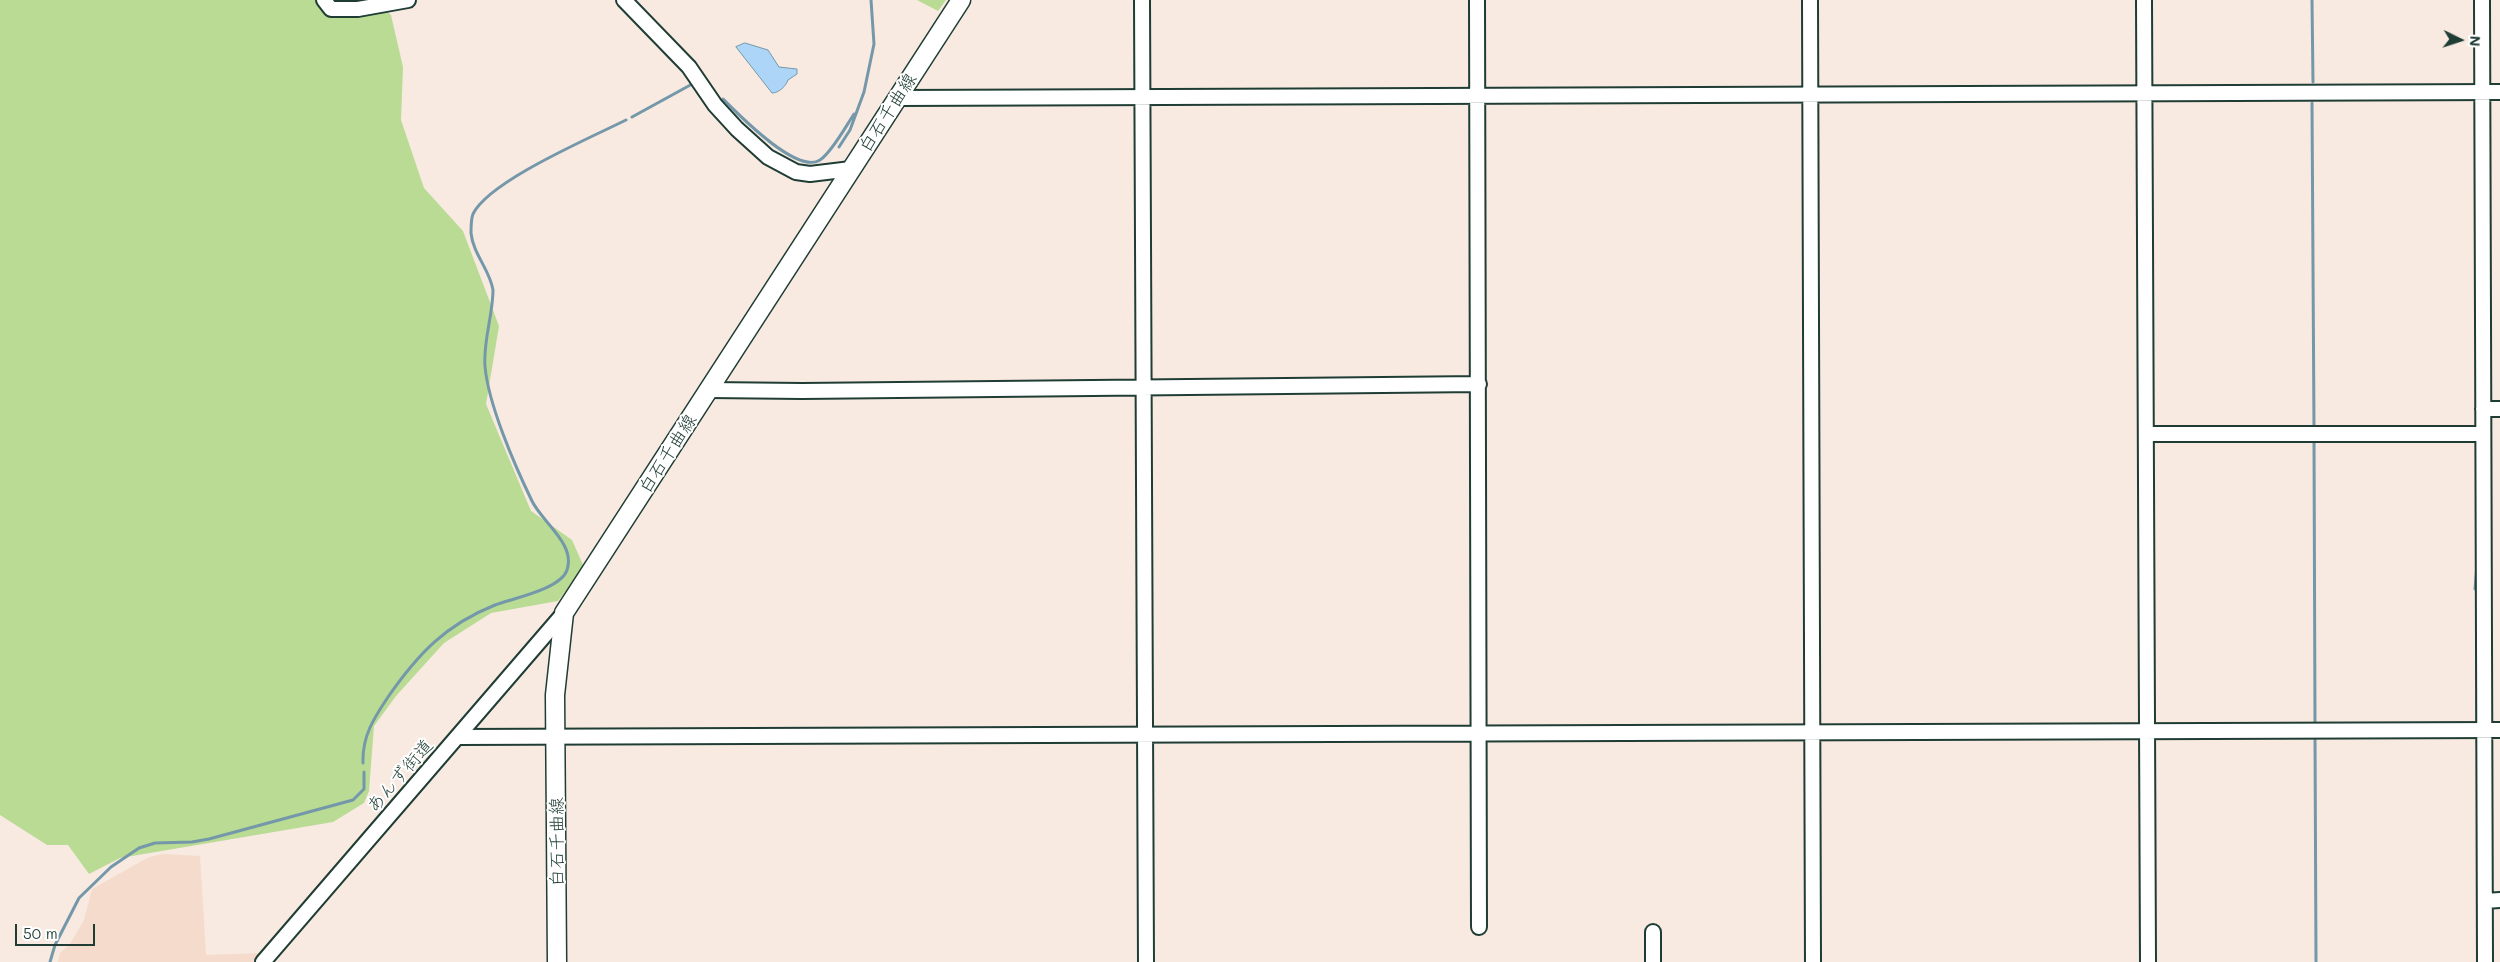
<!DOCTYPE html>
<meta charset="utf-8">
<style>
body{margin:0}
#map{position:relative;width:2500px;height:962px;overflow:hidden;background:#f8eae1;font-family:Mali,sans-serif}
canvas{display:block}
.north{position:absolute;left:2435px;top:15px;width:50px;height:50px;-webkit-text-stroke:4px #fff;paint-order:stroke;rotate:94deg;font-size:14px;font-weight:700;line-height:20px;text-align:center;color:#1f3d34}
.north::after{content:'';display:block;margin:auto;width:18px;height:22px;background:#1f3d34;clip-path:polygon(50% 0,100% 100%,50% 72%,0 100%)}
.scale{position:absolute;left:15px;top:924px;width:80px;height:22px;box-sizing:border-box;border:2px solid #1f3d34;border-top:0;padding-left:6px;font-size:15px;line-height:18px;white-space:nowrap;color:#1f3d34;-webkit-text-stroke:4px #fff;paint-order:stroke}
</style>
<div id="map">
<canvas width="2500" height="962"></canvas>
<div class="north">N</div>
<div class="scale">50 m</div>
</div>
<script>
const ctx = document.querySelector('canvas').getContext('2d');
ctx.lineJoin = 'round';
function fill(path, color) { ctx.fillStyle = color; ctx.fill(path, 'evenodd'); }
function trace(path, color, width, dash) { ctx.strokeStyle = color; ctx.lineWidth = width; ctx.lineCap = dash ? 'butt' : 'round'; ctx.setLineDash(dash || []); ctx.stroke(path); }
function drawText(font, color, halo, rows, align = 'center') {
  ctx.font = font + ' Mali,"Klee One",sans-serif'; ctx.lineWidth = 4; ctx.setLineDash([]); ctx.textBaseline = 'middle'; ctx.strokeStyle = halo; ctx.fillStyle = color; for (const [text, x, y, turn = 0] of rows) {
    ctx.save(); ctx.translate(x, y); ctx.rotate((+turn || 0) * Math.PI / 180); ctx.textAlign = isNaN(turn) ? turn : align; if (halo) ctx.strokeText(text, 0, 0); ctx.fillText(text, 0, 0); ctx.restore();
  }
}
const built = new Path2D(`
 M 163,854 L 200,856 L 206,955 L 262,953 L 254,962 L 58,962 L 60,953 L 70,944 L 84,920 L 92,889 L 149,857 Z`);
const green = new Path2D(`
 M 0,0 L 375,0 L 391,15 L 403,67 L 401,120 L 424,188 L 463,231 L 499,326 L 486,404 L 531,511 L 572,540 L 584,567 L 558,601 L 491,613 L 444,643 L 396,696 L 374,726 L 369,791 L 364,803 L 333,822 L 120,858 L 89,874 L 68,845 L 47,845 L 0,815 Z
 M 917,0 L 946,0 L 938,11 Z`);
const water = new Path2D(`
 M 745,43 L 768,50 L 779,67 L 797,69 L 797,74 L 788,80 C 786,86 779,93 772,93 L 736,47 Z`);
const stream = new Path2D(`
 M 2312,0 L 2313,82
 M 723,99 C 738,114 797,175 820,160 C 832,152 846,126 854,114
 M 2312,103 L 2314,429
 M 632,117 L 694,83
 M 839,147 L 850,130 L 864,92 L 874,44 L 871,0
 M 2314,439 L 2315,724 L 2477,723 L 2477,604
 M 2475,589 L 2478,552
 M 2315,735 L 2316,962
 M 2477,739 L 2478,759
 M 363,763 C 362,736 374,718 388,697 C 418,654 445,625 495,605 C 514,598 561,589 567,570 C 576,544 542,522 532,501 C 515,466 488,404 485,366 C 483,341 493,315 493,290 C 490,270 473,254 471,233 C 471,228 471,219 473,214 C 489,181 590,138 626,120
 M 50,962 L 55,945 L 79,898 L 111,867 L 139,848 L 155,843 L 192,842 L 209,839 L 353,800 L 364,789 L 364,772`);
const minor = new Path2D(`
 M 324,0 L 331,9 L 358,9 L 408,0
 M 624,0 L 689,67 L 715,105 L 737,129 L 768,157 L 796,172 L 810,174 L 851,169
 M 1142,0 L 1146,962
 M 1477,0 L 1479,927
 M 1810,0 L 1813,962
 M 2144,0 L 2148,962
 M 2482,0 L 2485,962
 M 898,98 L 2500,92
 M 709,390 L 802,391 L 1479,384
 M 2483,409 L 2500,409
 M 2146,434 L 2483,434
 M 458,737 L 2500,730
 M 2485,901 L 2500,900
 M 1653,932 L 1653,962
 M 263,962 L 564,613`);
const major = new Path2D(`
 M 557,962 L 555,695 L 564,613 L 961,0`);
const streetNames = [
 ["白石千曲線",888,113,-57],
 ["白石千曲線",668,454,-57],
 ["あんず街道",400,776,-49],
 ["白石千曲線",557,842,-90]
];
fill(built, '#f4dbcc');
fill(green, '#b9db94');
fill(water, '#acd5f7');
trace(water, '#7498a9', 1);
trace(stream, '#7498a9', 3);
trace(minor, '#1f3d34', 18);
trace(major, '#1f3d34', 21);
trace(minor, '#fff', 14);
trace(major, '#fff', 18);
drawText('18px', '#1f3d34', '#fff', streetNames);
</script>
